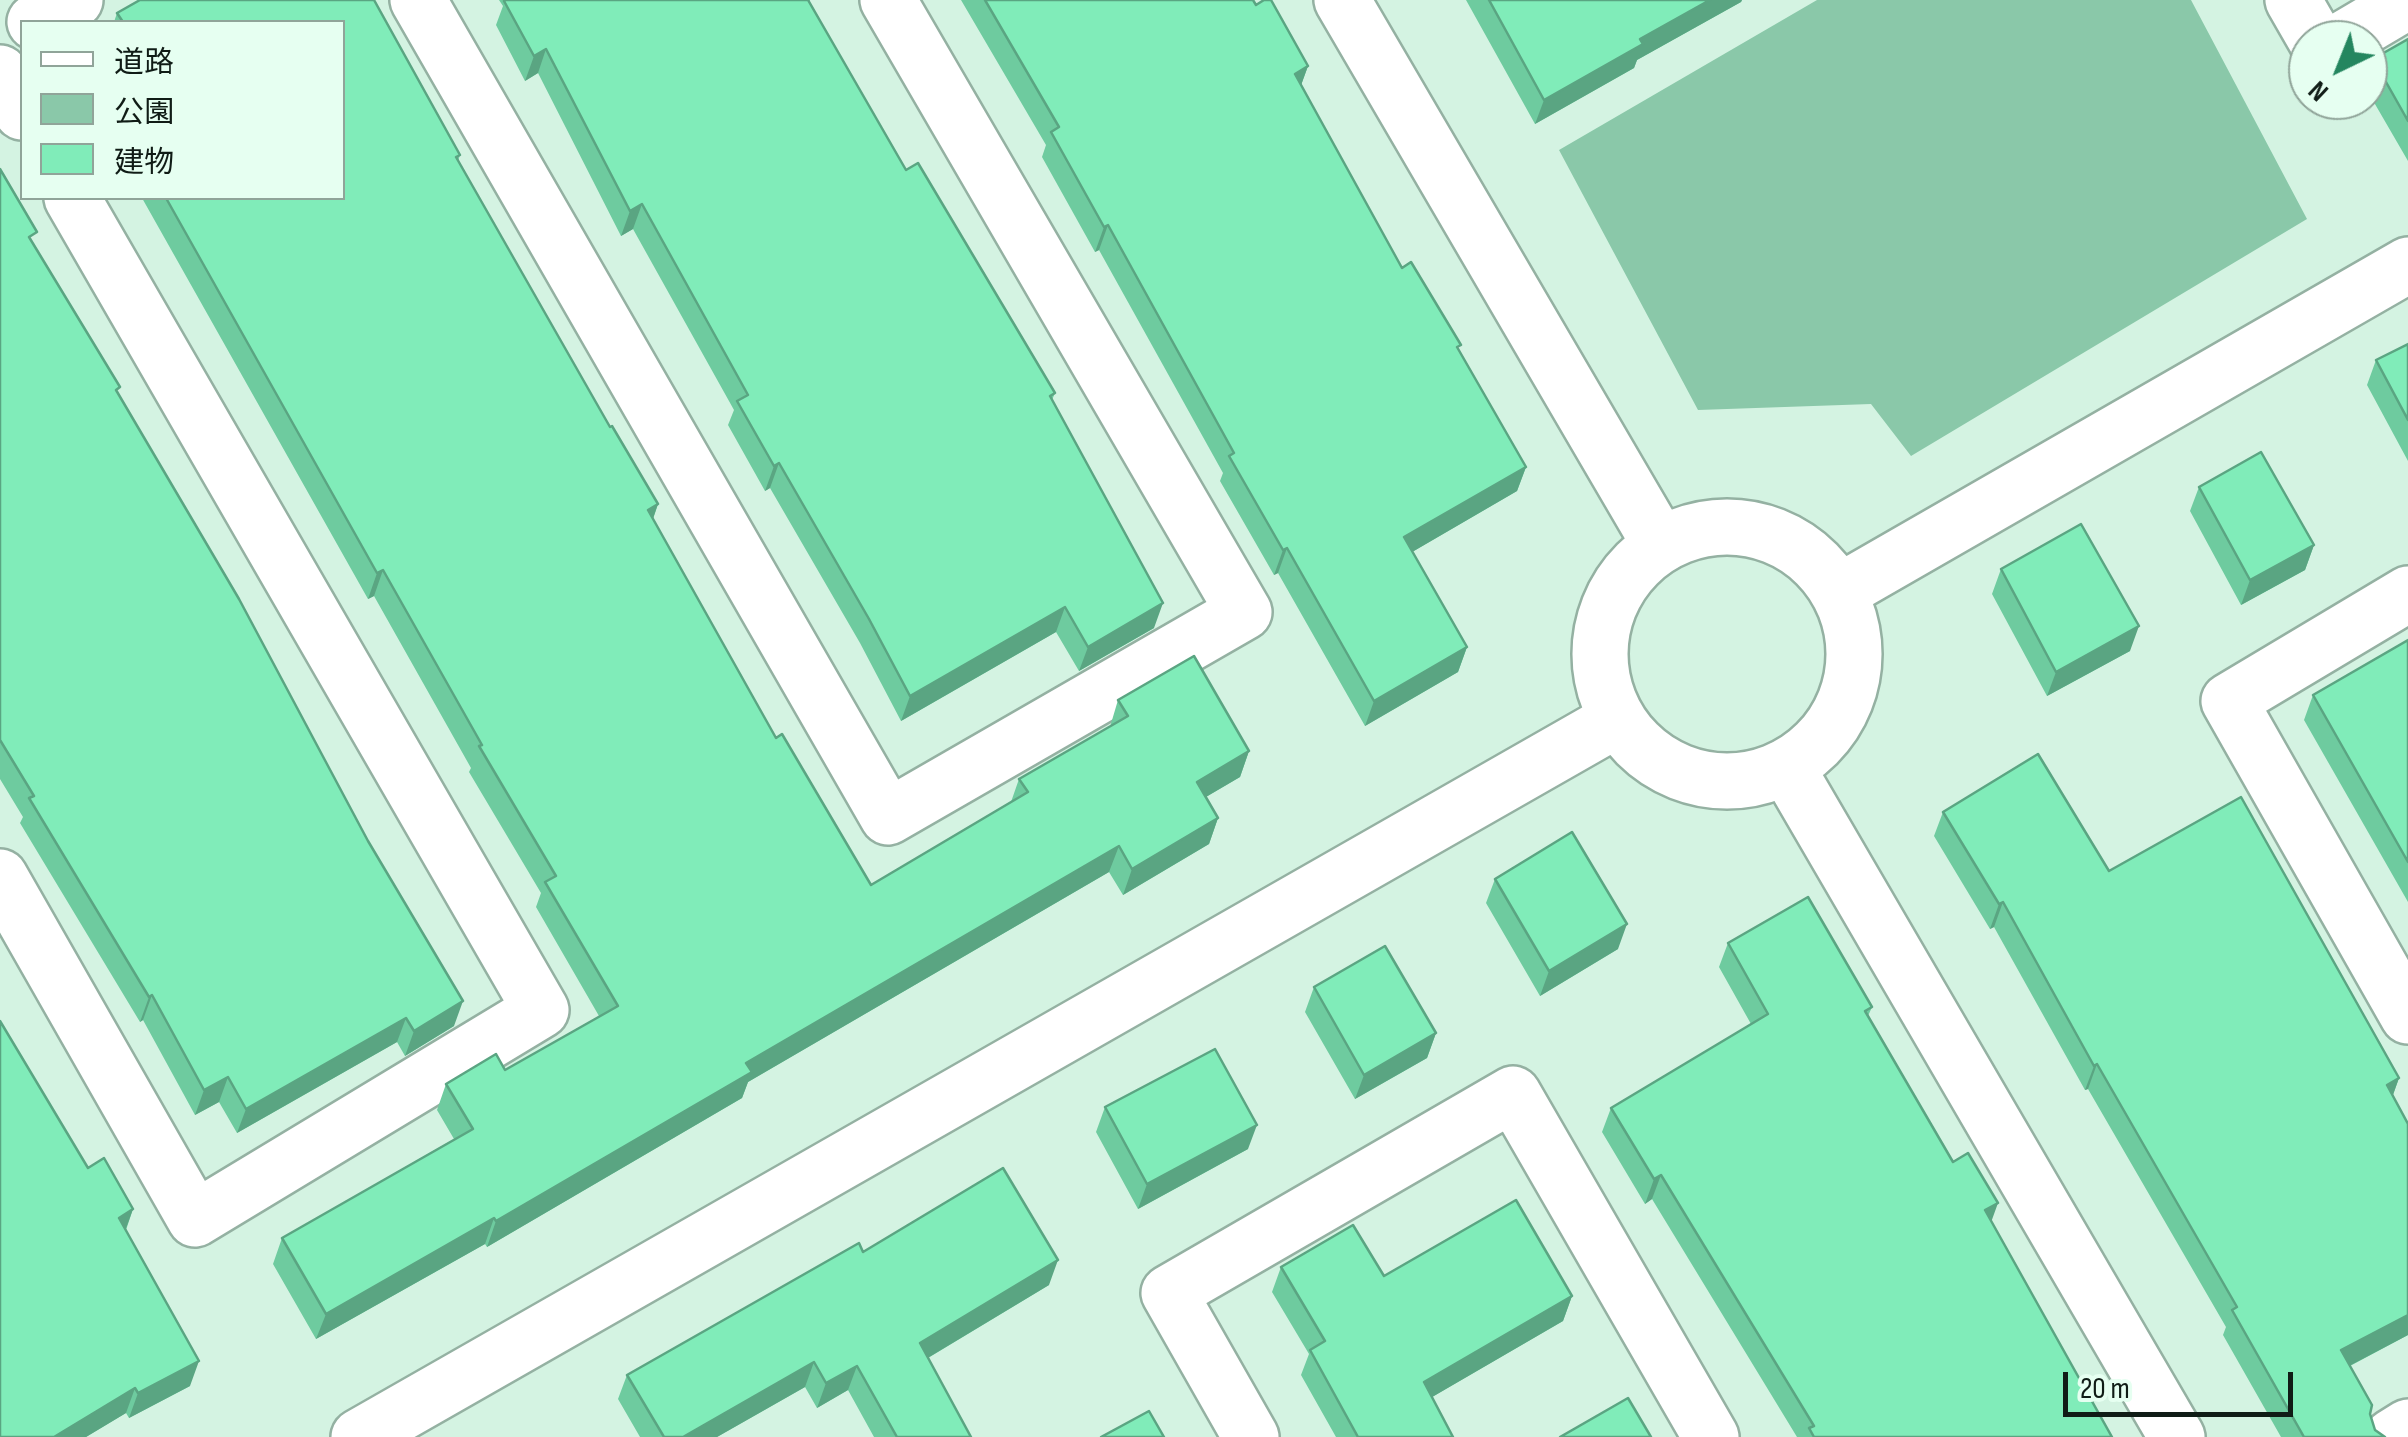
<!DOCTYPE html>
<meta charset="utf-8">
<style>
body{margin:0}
#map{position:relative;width:2408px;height:1437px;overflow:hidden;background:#d4f3e2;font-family:"Sofia Sans Condensed","Noto Sans JP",sans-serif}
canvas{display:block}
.legend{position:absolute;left:20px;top:20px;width:325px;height:180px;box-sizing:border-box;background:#e6fff1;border:2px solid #90a499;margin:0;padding:12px 18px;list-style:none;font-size:30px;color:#101c16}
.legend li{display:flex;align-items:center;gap:20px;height:50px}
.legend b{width:50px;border:2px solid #90a499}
.north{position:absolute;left:2288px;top:20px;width:100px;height:100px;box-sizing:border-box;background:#e6fff1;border:2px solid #90a499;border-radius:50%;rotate:223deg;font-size:28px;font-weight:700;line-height:40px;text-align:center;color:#101c16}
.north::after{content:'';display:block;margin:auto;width:35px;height:45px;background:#24865f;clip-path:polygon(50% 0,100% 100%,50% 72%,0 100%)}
.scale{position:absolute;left:2063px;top:1372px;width:230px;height:45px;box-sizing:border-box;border:5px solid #101c16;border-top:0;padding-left:12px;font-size:30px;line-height:35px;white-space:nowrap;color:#101c16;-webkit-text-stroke:8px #e6fff1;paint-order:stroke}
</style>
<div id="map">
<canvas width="2408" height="1437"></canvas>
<ul class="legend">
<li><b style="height:12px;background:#fff"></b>道路</li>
<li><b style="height:28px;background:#8ac8a9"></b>公園</li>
<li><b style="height:28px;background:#80ecb9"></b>建物</li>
</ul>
<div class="north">N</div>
<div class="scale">20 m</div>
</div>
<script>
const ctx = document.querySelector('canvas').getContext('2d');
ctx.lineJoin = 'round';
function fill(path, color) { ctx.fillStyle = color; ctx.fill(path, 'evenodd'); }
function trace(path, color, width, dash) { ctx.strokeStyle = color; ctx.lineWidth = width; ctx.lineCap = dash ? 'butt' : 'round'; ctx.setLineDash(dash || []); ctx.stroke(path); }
const green = new Path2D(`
 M 1817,0 L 2191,0 L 2307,219 L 1911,456 L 1871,404 L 1698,410 L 1559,150 Z`);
const minor = new Path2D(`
 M 418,0 L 888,817 L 1244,612 L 888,0
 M 1342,0 L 1660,544
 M 2293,0 L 2316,40
 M 35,22 L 75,0
 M 2342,40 L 2408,1
 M 0,73 L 22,112
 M 2408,594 L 2229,701 L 2408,1016
 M 1787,768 L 2177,1437
 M 0,877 L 195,1219 L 541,1010 L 72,198
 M 1251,1437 L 1169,1293 L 1513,1094 L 1711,1437
 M 2392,1437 L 2408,1427`);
const tertiary = new Path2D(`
 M1600 654a127 127 0 1 1 254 0a127 127 0 1 1-254 0Z
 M 1839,592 L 2408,265
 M 359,1437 L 1616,720`);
const wall = new Path2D(`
 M 140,0 L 374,0 L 460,155 L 458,161 L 610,427 L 612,426 L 658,504 L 653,519 L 776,738 L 782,734 L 871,885 L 1011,802 L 1019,779 L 1110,727 L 1118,700 L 1194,656 L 1249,751 L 1240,777 L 1206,797 L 1218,818 L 1209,844 L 1123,895 L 1109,872 L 748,1082 L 742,1098 L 487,1247 L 485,1244 L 316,1339 L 273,1264 L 282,1238 L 454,1139 L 437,1110 L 446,1084 L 496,1054 L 505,1070 L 599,1016 L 536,907 L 541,893 L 469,772 L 471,768 L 374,596 L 368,599 L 142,198 L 342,198 L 342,22 L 114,22 L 117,13 Z
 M 499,0 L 810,0 L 809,2 L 906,170 L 1055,393 L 1052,400 L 1154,628 L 1079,671 L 1056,632 L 901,721 L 860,643 L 770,488 L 765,491 L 728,425 L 734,410 L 633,229 L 621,236 L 538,73 L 525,81 L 496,25 L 503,6 Z
 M 961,0 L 1253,0 L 1308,66 L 1301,85 L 1402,268 L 1459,350 L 1526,467 L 1517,491 L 1412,552 L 1467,647 L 1458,672 L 1365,726 L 1278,573 L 1274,575 L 1220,481 L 1223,473 L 1099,250 L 1095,252 L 1042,157 L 1046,145 Z
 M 1466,0 L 1742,0 L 1741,2 L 1637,60 L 1634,68 L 1535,124 Z
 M 2408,39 L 2408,161 L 2368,92 L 2368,72 L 2373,59 Z
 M 0,169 L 33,244 L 118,394 L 454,1026 L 405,1056 L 397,1042 L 237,1133 L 219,1102 L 195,1115 L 143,1020 L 140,1022 L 20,823 L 23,817 L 0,779 Z
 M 2408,344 L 2408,461 L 2367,385 L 2376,360 Z
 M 2199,487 L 2314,545 L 2305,570 L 2241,605 L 2190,511 Z
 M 2001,569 L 2130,651 L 2047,696 L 1992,594 Z
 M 2408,640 L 2408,902 L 2304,720 L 2313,695 Z
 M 1943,812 L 2109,871 L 2399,1078 L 2393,1095 L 2408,1124 L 2408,1335 L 2350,1366 L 2375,1430 L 2385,1437 L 2281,1437 L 2223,1335 L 2226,1327 L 2088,1089 L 2085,1090 L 1994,927 L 1990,929 L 1934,836 Z
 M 1495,879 L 1618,949 L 1540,996 L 1486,903 Z
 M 1728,943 L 1872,1007 L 1868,1016 L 1953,1162 L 1991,1221 L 2112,1437 L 1797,1437 L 1652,1199 L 1645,1204 L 1602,1132 L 1611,1108 L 1751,1024 L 1719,967 Z
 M 1314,987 L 1436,1033 L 1427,1058 L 1355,1099 L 1305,1012 Z
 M 1105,1107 L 1248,1149 L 1138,1209 L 1096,1132 Z
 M 88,1168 L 133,1209 L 126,1230 L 190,1386 L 129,1418 L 126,1413 L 86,1437 L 0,1437 Z
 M 863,1252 L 1049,1285 L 928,1358 L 971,1437 L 874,1437 L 848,1390 L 817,1408 L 805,1387 L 717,1437 L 640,1437 L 618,1399 L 627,1375 Z
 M 1281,1267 L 1384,1276 L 1572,1296 L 1563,1321 L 1432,1397 L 1453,1437 L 1336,1437 L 1301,1375 L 1309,1354 L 1272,1292 Z`);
const shadedWall = new Path2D(`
 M 1710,0 L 1742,0 L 1741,2 L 1637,60 L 1634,68 L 1535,124 L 1544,100 L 1640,39 Z
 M 546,49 L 538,73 L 525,81 L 534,56 Z
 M 1308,66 L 1299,91 L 1295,74 Z
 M 642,204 L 633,229 L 621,236 L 630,211 Z
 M 1108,225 L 1099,250 L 1095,252 L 1104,227 Z
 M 779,463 L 770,488 L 765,491 L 774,466 Z
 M 1526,467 L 1517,491 L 1395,562 L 1404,537 Z
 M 658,504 L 649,530 L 648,510 Z
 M 2314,545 L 2305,570 L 2241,605 L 2250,580 Z
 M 1287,548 L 1278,573 L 1274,575 L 1283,550 Z
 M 383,570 L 374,596 L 368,599 L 377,573 Z
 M 1163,603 L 1154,628 L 1079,671 L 1088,647 Z
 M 1065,607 L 1056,632 L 901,721 L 910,696 Z
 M 2139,626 L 2130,651 L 2047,696 L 2056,672 Z
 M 1467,647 L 1458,672 L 1365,726 L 1374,701 Z
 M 1249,751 L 1240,777 L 1187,808 L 1197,782 Z
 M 1218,818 L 1209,844 L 1123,895 L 1132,869 Z
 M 1119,846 L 1109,872 L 748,1082 L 742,1098 L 487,1247 L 496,1221 L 746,1063 Z
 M 2003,902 L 1994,927 L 1990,929 L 1999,904 Z
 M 1627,924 L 1618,949 L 1540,996 L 1549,971 Z
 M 152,995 L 143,1020 L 140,1022 L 149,997 Z
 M 463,1001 L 454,1026 L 405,1056 L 414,1031 Z
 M 406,1018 L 397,1042 L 237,1133 L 246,1109 Z
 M 1436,1033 L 1427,1058 L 1355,1099 L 1364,1075 Z
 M 2097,1064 L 2088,1089 L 2085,1090 L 2094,1066 Z
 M 228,1077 L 219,1102 L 195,1115 L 204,1090 Z
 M 2399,1078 L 2390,1103 L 2387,1085 Z
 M 1257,1125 L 1248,1149 L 1138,1209 L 1147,1184 Z
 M 1661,1175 L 1652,1199 L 1645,1204 L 1654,1179 Z
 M 1998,1203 L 1989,1228 L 1985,1210 Z
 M 133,1209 L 124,1234 L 119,1218 Z
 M 494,1218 L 485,1244 L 316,1339 L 326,1314 Z
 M 1058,1260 L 1049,1285 L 911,1368 L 920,1343 Z
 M 1572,1296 L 1563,1321 L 1415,1407 L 1424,1382 Z
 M 2408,1315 L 2408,1335 L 2332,1375 L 2341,1350 Z
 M 199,1361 L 190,1386 L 129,1418 L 138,1393 Z
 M 814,1362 L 805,1387 L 717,1437 L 683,1437 Z
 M 857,1366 L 848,1390 L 817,1408 L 826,1383 Z
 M 135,1388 L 126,1413 L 86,1437 L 54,1437 Z`);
const building = new Path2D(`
 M 140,0 L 374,0 L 460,155 L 456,157 L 610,427 L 612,426 L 658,504 L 648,510 L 776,738 L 782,734 L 871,885 L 1028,792 L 1019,779 L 1128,716 L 1118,700 L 1194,656 L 1249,751 L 1197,782 L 1218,818 L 1132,869 L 1119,846 L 746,1063 L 752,1072 L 496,1221 L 494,1218 L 326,1314 L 282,1238 L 473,1129 L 446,1084 L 496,1054 L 505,1070 L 618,1006 L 545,882 L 556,876 L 479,746 L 482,745 L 383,570 L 377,573 L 166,198 L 342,198 L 342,22 L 123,22 L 117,13 Z
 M 506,0 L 808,0 L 906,170 L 918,163 L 1055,393 L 1050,396 L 1163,603 L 1088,647 L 1065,607 L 910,696 L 869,619 L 779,463 L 774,466 L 737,401 L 748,395 L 642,204 L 630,211 L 546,49 L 534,56 L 504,1 Z
 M 985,0 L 1253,0 L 1256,5 L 1264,0 L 1271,0 L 1308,66 L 1295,74 L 1402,268 L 1411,262 L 1461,345 L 1457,347 L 1526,467 L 1404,537 L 1467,647 L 1374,701 L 1287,548 L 1283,550 L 1229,456 L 1234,453 L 1108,225 L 1104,227 L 1051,132 L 1059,127 Z
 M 1489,0 L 1710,0 L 1640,39 L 1643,44 L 1544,100 Z
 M 2408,39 L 2408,121 L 2373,59 Z
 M 0,169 L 37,232 L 29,237 L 120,387 L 116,390 L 239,599 L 368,841 L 463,1001 L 414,1031 L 406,1018 L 246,1109 L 228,1077 L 204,1090 L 152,995 L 149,997 L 29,798 L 34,796 L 0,740 Z
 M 2408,344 L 2408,420 L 2376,360 Z
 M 2261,452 L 2314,545 L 2250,580 L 2199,487 Z
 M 2081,524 L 2139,626 L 2056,672 L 2001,569 Z
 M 2408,640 L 2408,862 L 2313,695 Z
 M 2038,754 L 2109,871 L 2241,797 L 2399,1078 L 2387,1085 L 2408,1124 L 2408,1315 L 2341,1350 L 2372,1405 L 2370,1414 L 2375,1430 L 2385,1437 L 2304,1437 L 2232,1310 L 2237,1307 L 2097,1064 L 2094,1066 L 2003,902 L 1999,904 L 1943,812 Z
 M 1572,832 L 1627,924 L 1549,971 L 1495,879 Z
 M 1808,897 L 1872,1007 L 1865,1011 L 1953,1162 L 1968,1153 L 1998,1203 L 1985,1210 L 2112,1437 L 1814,1437 L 1809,1428 L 1814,1426 L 1661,1175 L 1654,1179 L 1611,1108 L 1768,1014 L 1728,943 Z
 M 1385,946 L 1436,1033 L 1364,1075 L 1314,987 Z
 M 0,1021 L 88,1168 L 104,1158 L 133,1209 L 119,1218 L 199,1361 L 138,1393 L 135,1388 L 54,1437 L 0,1437 Z
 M 1215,1049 L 1257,1125 L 1147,1184 L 1105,1107 Z
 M 1003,1168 L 1058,1260 L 920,1343 L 971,1437 L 897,1437 L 857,1366 L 826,1383 L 814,1362 L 683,1437 L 664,1437 L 627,1375 L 859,1243 L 863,1252 Z
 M 1516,1200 L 1572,1296 L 1424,1382 L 1453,1437 L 1358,1437 L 1310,1350 L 1325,1341 L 1281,1267 L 1353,1225 L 1384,1276 Z
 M 1628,1398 L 1651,1437 L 1560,1437 Z
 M 1149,1411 L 1164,1437 L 1101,1437 Z`);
fill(green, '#8ac8a9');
trace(minor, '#94b1a2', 60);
trace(tertiary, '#94b1a2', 60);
trace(minor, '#fff', 55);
trace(tertiary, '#fff', 55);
fill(wall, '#6ecb9f');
fill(shadedWall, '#5aa582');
fill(building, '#80ecb9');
trace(building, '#5aa582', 2.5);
</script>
